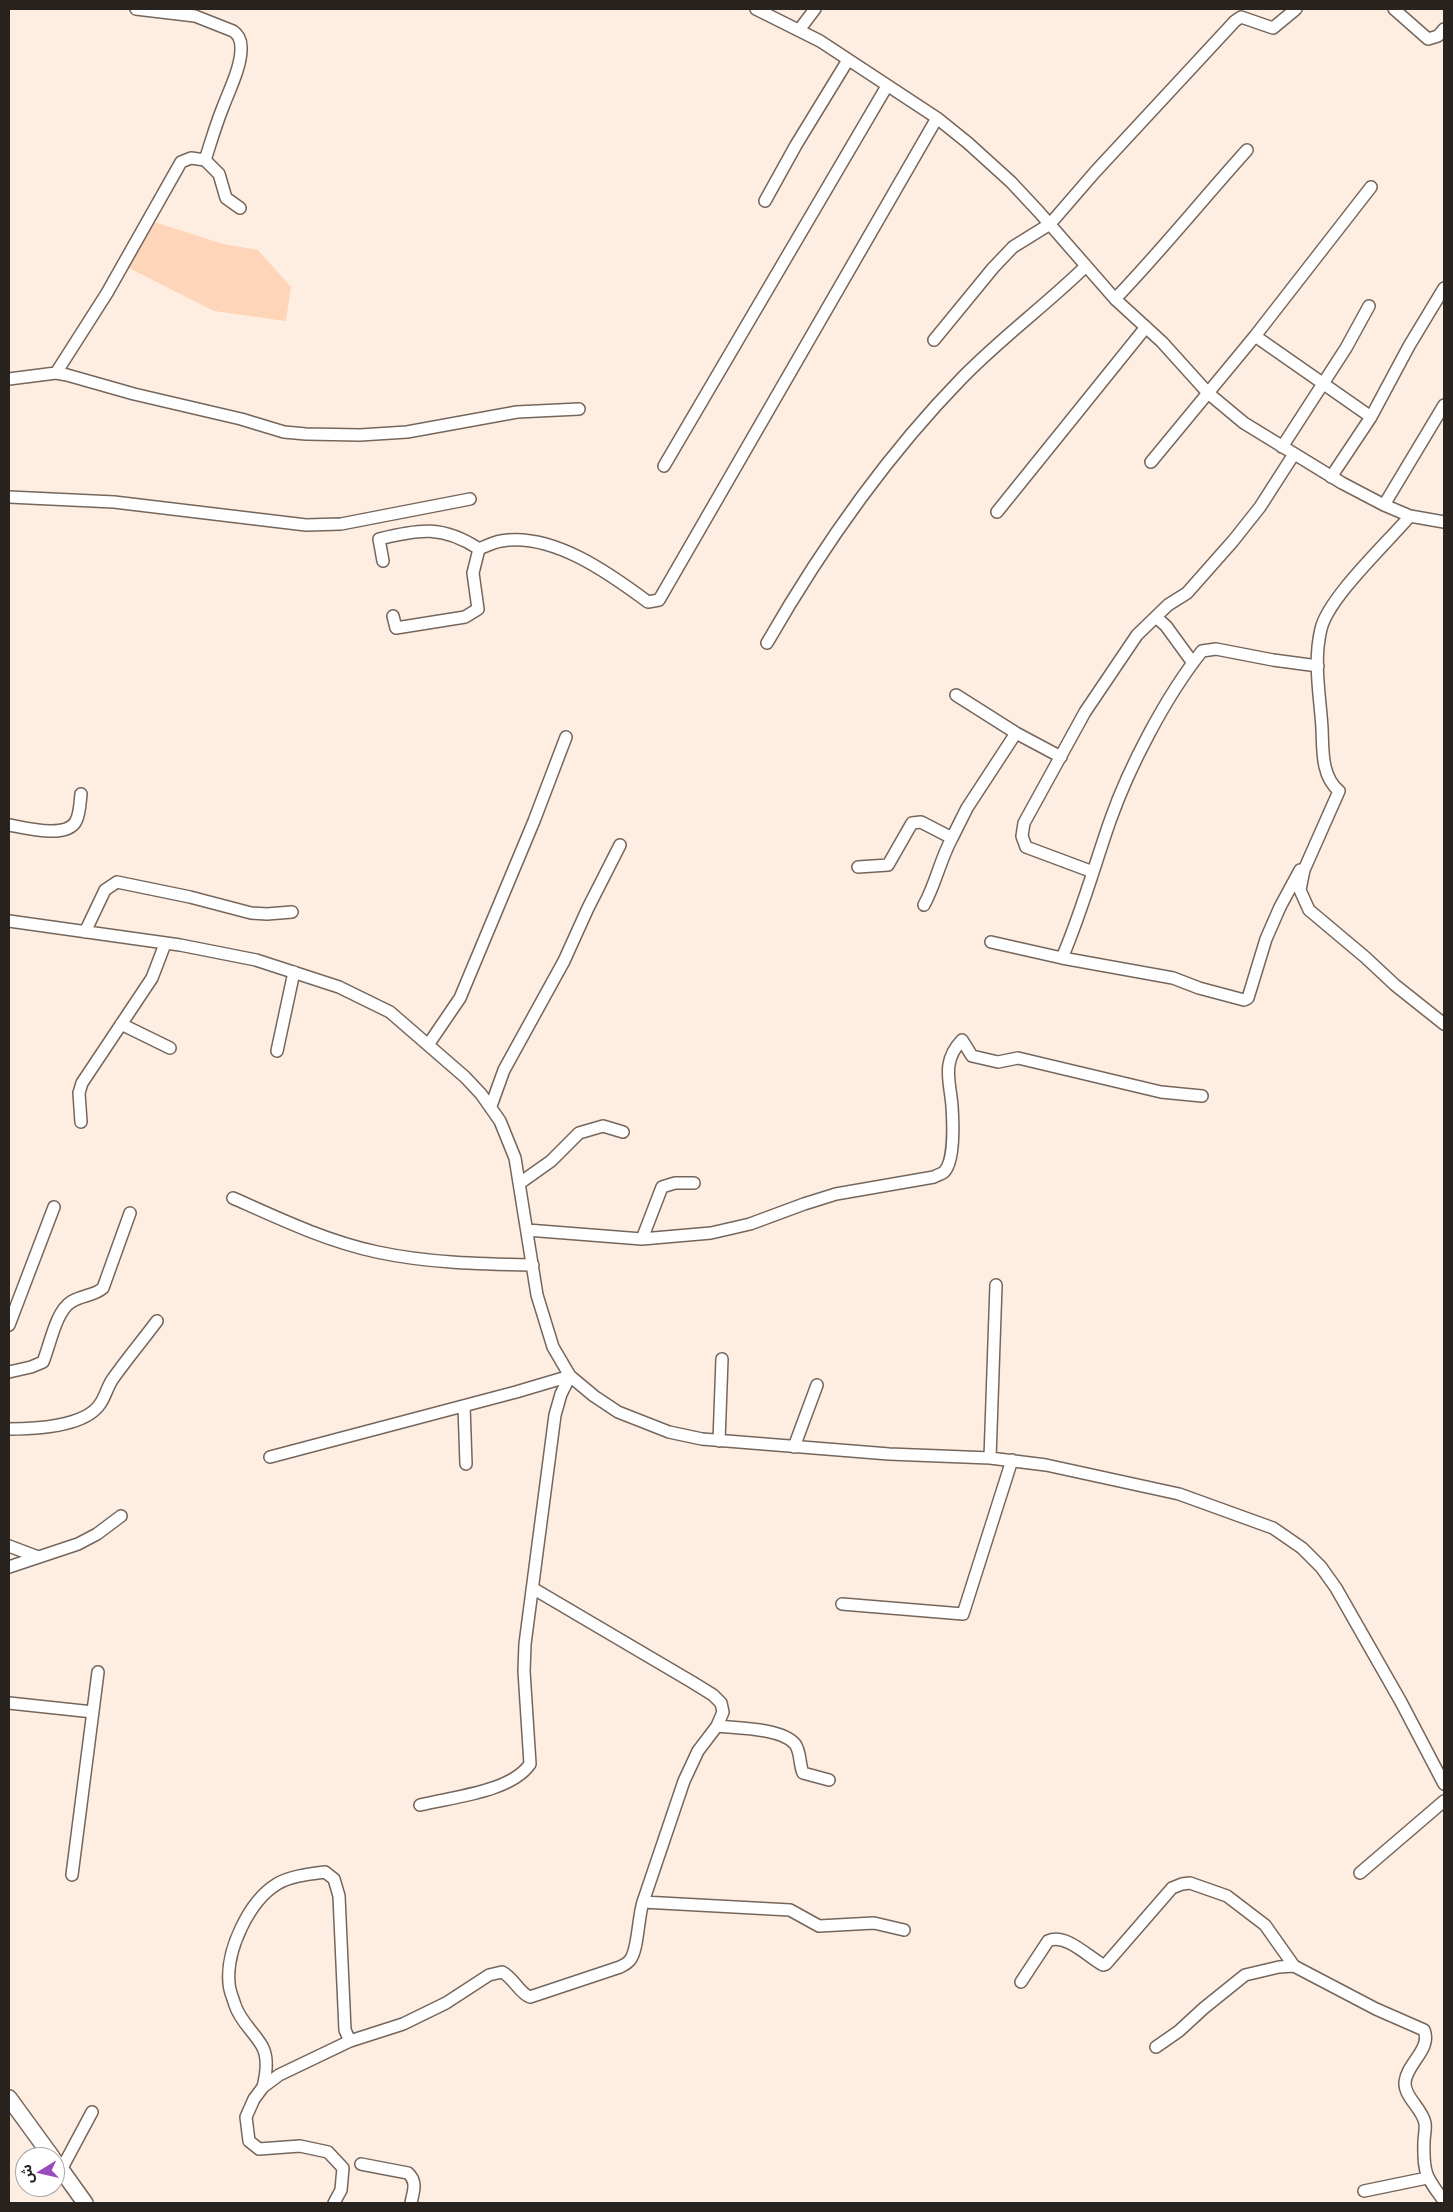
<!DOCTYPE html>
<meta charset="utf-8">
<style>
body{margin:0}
#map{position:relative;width:1453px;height:2212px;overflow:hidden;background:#feede1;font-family:Literata,"Noto Sans Arabic",serif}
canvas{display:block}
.frame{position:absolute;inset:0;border:10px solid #29231f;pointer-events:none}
.north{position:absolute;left:15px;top:2147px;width:50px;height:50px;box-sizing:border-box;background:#fff;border:1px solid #a9a7a5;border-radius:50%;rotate:261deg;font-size:14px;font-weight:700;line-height:20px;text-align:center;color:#29231f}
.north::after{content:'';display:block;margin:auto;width:18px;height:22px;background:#984cbe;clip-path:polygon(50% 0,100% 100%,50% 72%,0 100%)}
</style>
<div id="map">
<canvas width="1453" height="2212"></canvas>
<div class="frame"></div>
<div class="north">ش</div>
</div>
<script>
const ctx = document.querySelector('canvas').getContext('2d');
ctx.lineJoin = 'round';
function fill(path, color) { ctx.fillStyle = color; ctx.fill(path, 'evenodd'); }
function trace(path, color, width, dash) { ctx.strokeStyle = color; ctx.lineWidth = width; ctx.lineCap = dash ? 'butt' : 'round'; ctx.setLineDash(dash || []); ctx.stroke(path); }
const green = new Path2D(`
 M 151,221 L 223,244 L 258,250 L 291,287 L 286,321 L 214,311 L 127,267 Z`);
const minor = new Path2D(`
 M 756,9 L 820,41 L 937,118 L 968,143 L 1011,182 L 1039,212 L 1115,299 L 1162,342 L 1208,393 L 1244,423 L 1342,483 L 1384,505 L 1410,516 L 1444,522
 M 1394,9 L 1428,39 L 1438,36 L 1444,29
 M 799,30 L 815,9
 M 205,160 L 219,174 L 226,198 L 240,208
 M 765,201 L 796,145 L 848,60
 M 1115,299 C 1161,251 1202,200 1247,150
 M 1255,336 L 1371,417
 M 934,340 L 993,268 L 1013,247 L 1050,224 L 1095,172 L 1235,21 L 1241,17 L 1273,28 L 1296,9
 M 56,373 L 107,293 L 181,162 L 191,158 L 205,160 C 211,142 216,124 223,107 C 229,91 242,65 241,47 C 241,40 239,35 233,31 L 195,16 L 136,9
 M 9,379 L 56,373 L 67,375 L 134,394 L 241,419 L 284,432 L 306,434 L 360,435 L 407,432 L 517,412 L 579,409
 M 1282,447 L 1346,348 L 1369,306
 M 1151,462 L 1255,336 L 1371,187
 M 664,466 L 887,86
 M 1331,477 L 1371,417 L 1409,346 L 1444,288
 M 9,497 L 114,502 L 306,525 L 341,524 L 470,499
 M 1384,505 L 1444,405
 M 997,512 L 1146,327
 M 1410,516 C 1387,543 1328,598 1321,629 C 1313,661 1320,696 1322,728 C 1323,750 1321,776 1339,791 L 1304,870 L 1300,890 L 1309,910 L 1365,957 L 1395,985 L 1444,1024
 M 383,561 L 379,539 C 419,529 443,525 479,549
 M 393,616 L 396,628 L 465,617 L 478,609 L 473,573 L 479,549 C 486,546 494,542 501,541 C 552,532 609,573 648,602 L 659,600 L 937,118
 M 1156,617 L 1166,626 L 1193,663
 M 767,643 C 821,549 885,457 962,378 C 1001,338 1046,305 1086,266
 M 956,695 L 1016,733 L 1061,757
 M 9,825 C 26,828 67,839 76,821 C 80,813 80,802 81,794
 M 858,867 L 888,865 L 912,823 L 921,822 L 952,838 L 967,808 L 1016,733
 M 1093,872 L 1026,847 L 1022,836 L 1024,823 L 1085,712 L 1137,635 L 1168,605 L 1187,593 L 1233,541 L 1260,507 L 1294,454
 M 924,905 C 936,883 940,860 952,838
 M 9,921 L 180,945 L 256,960 L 339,987 L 390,1012 L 465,1077 L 481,1094 L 500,1121 L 515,1158 L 537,1295 L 553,1347 L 570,1376 L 594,1396 L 618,1412 L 669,1432 L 702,1439 L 889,1454 L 990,1458 L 1046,1465 L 1179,1494 L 1273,1528 L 1302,1548 L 1321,1567 L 1336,1588 L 1401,1702 L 1444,1784
 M 85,932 L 105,890 L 117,882 L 190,897 L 251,913 L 267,914 L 292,912
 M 991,942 L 1062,958 C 1081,914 1094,867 1110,821 C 1129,767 1166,696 1202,651 L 1216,649 L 1273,660 L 1318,666
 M 1062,958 L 1173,978 L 1199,988 L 1244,1000 L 1248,998 L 1266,939 L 1280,907 L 1300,870
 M 121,1024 L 170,1048
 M 428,1045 L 460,998 L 534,821 L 566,737
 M 277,1051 L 294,972
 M 491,1106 L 504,1070 L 564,961 L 588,908 L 620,845
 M 81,1122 L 79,1093 L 82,1083 L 152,978 L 165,944
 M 520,1183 L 551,1161 L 579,1133 L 603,1126 L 623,1132
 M 233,1198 C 280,1219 326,1241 377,1252 C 428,1263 480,1264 533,1265
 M 527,1230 L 642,1239 L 711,1233 L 750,1224 L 804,1204 L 836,1194 L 934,1177 C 937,1175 942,1174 944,1172 C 955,1161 953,1121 952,1106 C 950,1081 941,1062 962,1040 L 972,1056 L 998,1062 L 1018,1058 L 1161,1092 L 1202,1096
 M 642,1239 L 662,1187 L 675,1183 L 694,1183
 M 9,1325 L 54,1207
 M 9,1372 L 31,1367 L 43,1362 C 50,1345 56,1311 71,1302 C 82,1295 94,1296 103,1288 L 130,1213
 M 464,1406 L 466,1464
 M 9,1429 C 33,1429 85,1427 100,1404 C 105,1397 107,1388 112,1380 C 126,1360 142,1341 157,1321
 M 719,1441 L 722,1359
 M 794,1447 L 817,1385
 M 270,1457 L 516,1392 L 570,1376
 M 990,1458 L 996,1285
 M 9,1546 L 38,1557
 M 9,1567 L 78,1544 L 97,1534 L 121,1516
 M 534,1589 L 692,1682 L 713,1695 L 721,1703 L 723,1712 L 717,1726 L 698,1751 L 684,1781 L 643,1902 L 790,1910 L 819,1926 L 874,1923 L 904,1930
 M 842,1604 L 963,1614 L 1012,1460
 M 9,1703 L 93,1712
 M 717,1726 C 736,1728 782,1728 795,1744 C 801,1752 799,1764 803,1773 L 829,1780
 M 420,1805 C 452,1797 511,1792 530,1764 L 524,1671 L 525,1644 L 555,1415 L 561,1394 L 570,1376
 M 1360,1873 L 1444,1801
 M 72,1875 L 98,1672
 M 1021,1982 L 1048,1941 C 1066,1933 1087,1956 1103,1965 L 1106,1964 L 1172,1888 L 1182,1884 L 1190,1883 L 1227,1896 L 1265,1925 L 1294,1966 L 1376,2009 L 1424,2030 C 1432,2049 1407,2063 1405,2082 C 1404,2097 1422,2108 1425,2123 C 1426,2129 1424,2136 1424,2142 C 1423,2173 1426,2177 1444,2201
 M 1156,2047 L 1179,2031 L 1204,2008 L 1245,1975 L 1279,1967 L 1294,1966
 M 263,2087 C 266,2075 269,2058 262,2046 C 254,2032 240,2021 235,2005 C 233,1998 229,1990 229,1983 C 226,1950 249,1901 277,1884 C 290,1876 310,1874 325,1872 L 334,1879 L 339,1896 L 345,2030 L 350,2041
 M 361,2164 L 408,2173 C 418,2182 413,2192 411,2203
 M 61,2170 L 92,2112
 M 1364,2191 L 1427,2178
 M 334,2203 L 341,2190 L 343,2168 L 328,2152 L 300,2146 L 259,2149 L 249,2141 L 246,2117 L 254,2099 L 263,2087 L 279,2075 L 350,2041 L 403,2024 L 446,2003 L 489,1975 L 502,1972 C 514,1978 519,1993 530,1997 L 620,1967 C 624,1965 628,1963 630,1960 C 638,1951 638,1917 643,1902`);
const major = new Path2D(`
 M 9,2098 L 52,2157
 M 55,2161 L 85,2203`);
fill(green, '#fed5b9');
trace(minor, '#75665c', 14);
trace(major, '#75665c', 18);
trace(minor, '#fff', 11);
trace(major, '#fff', 15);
</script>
